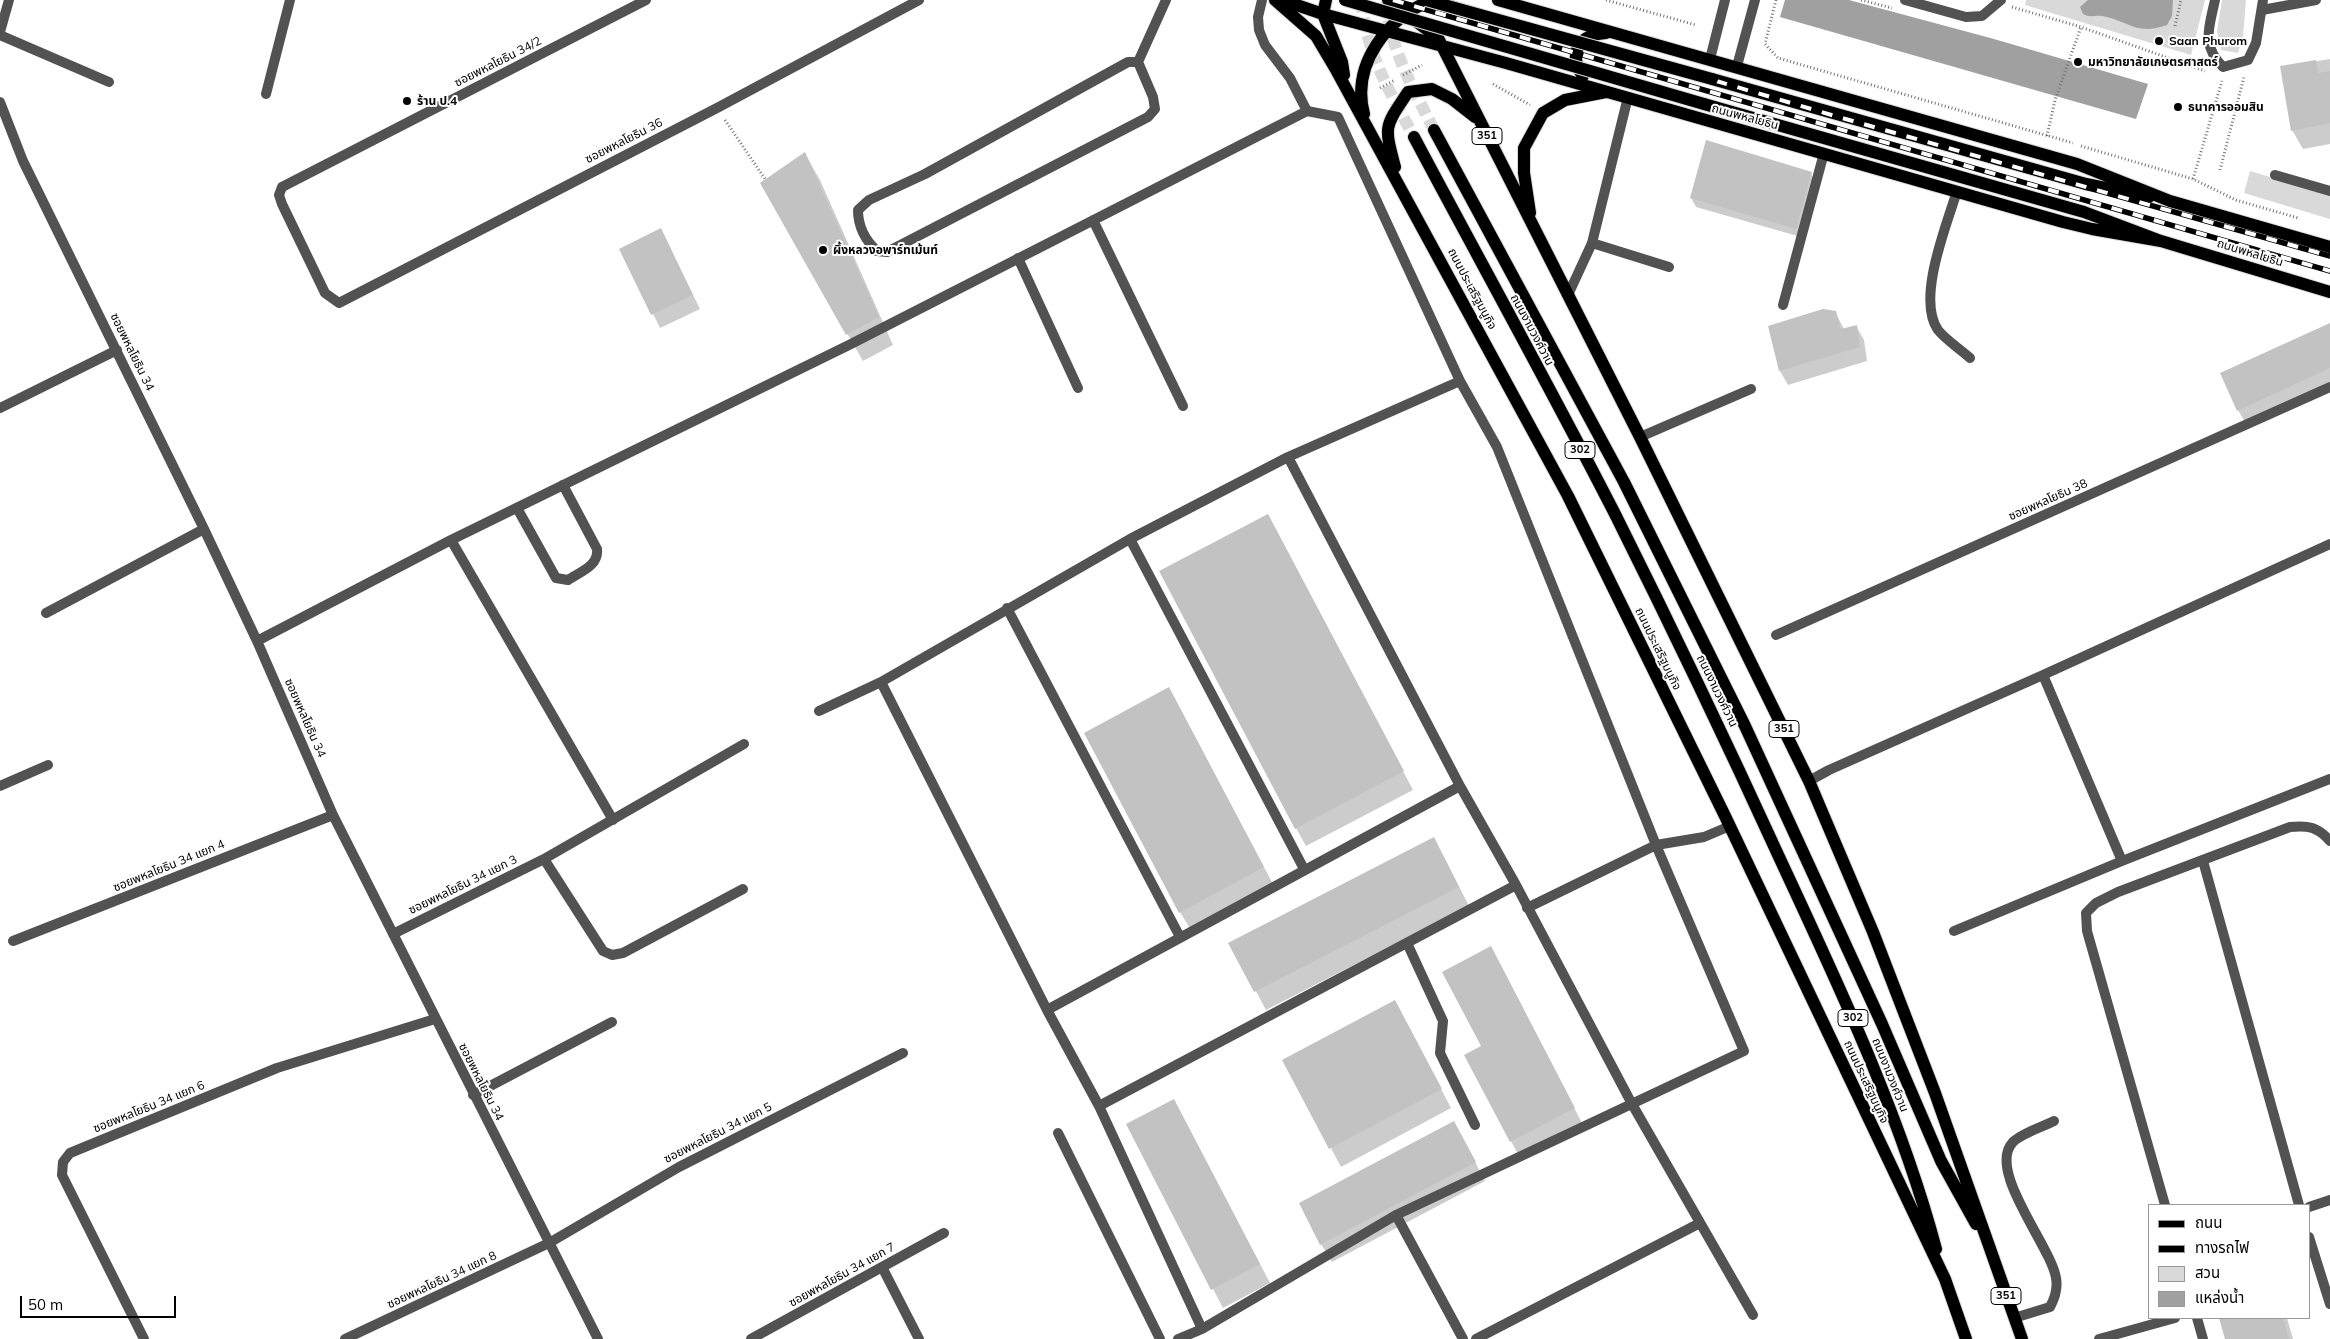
<!DOCTYPE html>
<meta charset="utf-8">
<style>
body{margin:0}
#map{position:relative;width:2330px;height:1339px;overflow:hidden;background:#fff;font-family:Mulish,"Noto Sans Thai",sans-serif}
canvas{display:block}
.legend{position:absolute;left:2148px;top:1204px;width:162px;height:115px;box-sizing:border-box;background:#fff;border:1px solid #999;margin:0;padding:6px 9px;list-style:none;font-size:15px;color:#000}
.legend li{display:flex;align-items:center;gap:10px;height:25px}
.legend b{width:25px;border:1px solid #999}
.scale{position:absolute;left:20px;top:1296px;width:156px;height:22px;box-sizing:border-box;border:2px solid #000;border-top:0;padding-left:6px;font-size:15px;line-height:18px;white-space:nowrap;color:#000;-webkit-text-stroke:4px #fff;paint-order:stroke}
</style>
<div id="map">
<canvas width="2330" height="1339"></canvas>
<ul class="legend">
<li><b style="height:6px;background:#000"></b>ถนน</li>
<li><b style="height:6px;background:#000"></b>ทางรถไฟ</li>
<li><b style="height:14px;background:#d9d9d9"></b>สวน</li>
<li><b style="height:14px;background:#a0a0a0"></b>แหล่งน้ำ</li>
</ul>
<div class="scale">50 m</div>
</div>
<script>
const ctx = document.querySelector('canvas').getContext('2d');
ctx.lineJoin = 'round';
function fill(path, color) { ctx.fillStyle = color; ctx.fill(path, 'evenodd'); }
function trace(path, color, width, dash) { ctx.strokeStyle = color; ctx.lineWidth = width; ctx.lineCap = dash ? 'butt' : 'round'; ctx.setLineDash(dash || []); ctx.stroke(path); }
function drawText(font, color, halo, rows, align = 'center') {
  ctx.font = font + ' Mulish,"Noto Sans Thai",sans-serif'; ctx.lineWidth = 4; ctx.setLineDash([]); ctx.textBaseline = 'middle'; ctx.strokeStyle = halo; ctx.fillStyle = color; for (const [text, x, y, turn = 0] of rows) {
    ctx.save(); ctx.translate(x, y); ctx.rotate((+turn || 0) * Math.PI / 180); ctx.textAlign = isNaN(turn) ? turn : align; if (halo) ctx.strokeText(text, 0, 0); ctx.fillText(text, 0, 0); ctx.restore();
  }
}
const green = new Path2D(`
 M 2026,0 L 2205,0 L 2191,55 L 2025,5 Z
 M 2222,0 L 2246,0 L 2243,36 L 2238,53 L 2221,50 L 2217,31 Z
 M 2250,171 L 2330,195 L 2330,219 L 2244,193 Z`);
const water = new Path2D(`
 M 1785,0 L 1849,0 L 1994,39 L 2148,84 L 2136,119 L 1780,17 Z
 M 2088,0 L 2173,0 L 2172,16 L 2167,25 C 2136,36 2129,21 2102,16 C 2094,15 2090,18 2083,14 L 2080,7 Z`);
const shadow = new Path2D(`
 M 2330,59 L 2330,144 L 2303,149 L 2292,130 L 2281,67 Z
 M 805,154 L 820,180 L 893,345 L 863,361 L 761,183 Z
 M 1811,174 L 1816,183 L 1801,237 L 1696,207 L 1691,198 Z
 M 661,230 L 700,309 L 660,328 L 621,249 Z
 M 1835,312 L 1844,329 L 1856,326 L 1864,340 L 1867,361 L 1788,385 L 1780,371 L 1769,327 Z
 M 2330,324 L 2330,385 L 2246,424 L 2238,410 Z
 M 1278,534 L 1413,790 L 1306,846 L 1296,828 Z
 M 1179,707 L 1274,886 L 1191,930 L 1180,912 Z
 M 1444,857 L 1469,906 L 1266,1010 L 1230,943 Z
 M 1501,966 L 1584,1127 L 1521,1160 L 1466,1055 L 1482,1047 Z
 M 1405,1020 L 1451,1108 L 1341,1167 L 1284,1061 Z
 M 1184,1119 L 1270,1283 L 1223,1308 L 1128,1125 Z
 M 1464,1141 L 1485,1181 L 1332,1262 L 1321,1244 Z
 M 2220,1318 L 2287,1318 L 2293,1339 L 2226,1339 Z`);
const building = new Path2D(`
 M 2316,60 L 2318,73 L 2330,71 L 2330,123 L 2291,131 L 2280,66 Z
 M 1706,140 L 1812,172 L 1796,229 L 1690,198 Z
 M 805,152 L 879,317 L 846,335 L 760,183 Z
 M 661,228 L 693,295 L 651,315 L 619,249 Z
 M 1823,309 L 1836,311 L 1841,329 L 1857,325 L 1860,347 L 1779,371 L 1768,326 Z
 M 2330,323 L 2330,368 L 2237,411 L 2220,373 Z
 M 1268,514 L 1404,771 L 1295,829 L 1159,571 Z
 M 1169,687 L 1264,867 L 1179,913 L 1084,733 Z
 M 1434,837 L 1459,887 L 1254,992 L 1228,943 Z
 M 1491,946 L 1575,1108 L 1510,1142 L 1464,1055 L 1481,1046 L 1442,972 Z
 M 1395,1000 L 1442,1089 L 1329,1149 L 1282,1060 Z
 M 1174,1099 L 1260,1264 L 1211,1290 L 1126,1124 Z
 M 1454,1121 L 1476,1162 L 1320,1245 L 1299,1203 Z
 M 2219,1318 L 2283,1318 L 2289,1339 L 2225,1339 Z`);
const primaryTunnel = new Path2D(`
 M 1361,0 C 1367,55 1389,90 1414,137
 M 1386,2 C 1390,49 1413,88 1434,130`);
const path = new Path2D(`
 M 1606,0 L 1696,25
 M 1776,0 L 1765,44 L 1778,58 L 2073,143
 M 1861,0 L 1892,8
 M 2012,7 L 2081,27 L 2205,71
 M 2175,26 L 2181,0
 M 1403,75 L 1422,65
 M 1493,84 L 1530,105
 M 1380,88 L 1395,80
 M 725,120 L 765,179
 M 2047,136 L 2055,100 L 2081,27
 M 2081,146 L 2193,179 L 2236,200 L 2298,218
 M 2220,170 L 2244,77
 M 2193,179 L 2222,81`);
const lane = new Path2D(`
 M 1905,0 L 1966,17 L 1982,16 L 2001,0
 M 2215,0 C 2209,28 2201,45 2223,67 L 2248,60 L 2256,43 L 2263,0
 M 2262,10 L 2316,0
 M 0,35 L 109,82
 M 1710,59 L 1725,0
 M 1138,62 L 1128,62 L 925,174 L 869,200 L 858,210 C 858,227 865,240 877,251 L 887,252 L 1148,117 L 1155,109 L 1153,97 L 1138,62 L 1166,0
 M 1737,66 L 1755,0
 M 2275,175 L 2330,191
 M 1018,258 L 1078,388
 M 1640,437 L 1751,389
 M 1288,457 L 1460,786 L 1516,885 L 1632,1104 L 1753,1315
 M 517,508 L 556,578 L 568,580 C 580,572 599,566 597,549 L 563,485
 M 1130,539 L 1304,869
 M 1007,608 L 1180,937
 M 2043,675 L 2330,544
 M 881,682 L 1047,1010 L 1099,1106 L 1202,1329 L 1396,1215 L 1744,1051 L 1656,845 L 1497,447 L 1460,381 L 1338,117 L 1307,111
 M 819,711 L 881,682 L 1130,539 L 1288,457 L 1460,381
 M 1809,781 L 1829,770 L 2043,675 L 2122,861
 M 1527,908 L 1656,845 L 1704,837 L 1730,826
 M 1954,931 L 2122,861 L 2330,779
 M 1407,943 L 1443,1021 L 1440,1053 L 1475,1125
 M 1047,1010 L 1460,786
 M 1099,1106 L 1516,885
 M 1058,1133 L 1160,1339
 M 1396,1215 L 1463,1339
 M 2014,1318 L 2050,1307 C 2055,1298 2058,1289 2056,1278 C 2051,1246 1986,1170 2013,1142 C 2022,1133 2042,1127 2054,1121
 M 1178,1339 L 1202,1329
 M 1476,1339 L 1700,1223`);
const street = new Path2D(`
 M 646,0 L 282,187 L 279,195 L 282,204 L 325,293 L 339,303 L 717,108 L 919,0
 M 0,32 L 9,0
 M 266,94 L 290,0
 M 0,102 L 23,161 L 204,529 L 257,641 L 333,815 L 598,1339
 M 1957,191 C 1947,224 1916,299 1938,330 C 1946,340 1960,349 1970,358
 M 1093,220 L 1183,406
 M 1592,243 L 1669,267
 M 1568,295 L 1592,243 L 1628,97
 M 1783,305 L 1824,153
 M 0,408 L 117,350
 M 451,540 L 613,820
 M 46,613 L 204,529
 M 1776,635 L 2330,387
 M 257,641 L 451,540 L 849,345 L 1307,111 L 1290,78 L 1265,45 L 1259,30 L 1258,17 L 1262,0
 M 0,786 L 48,765
 M 544,859 L 603,951 L 612,955 L 623,953 L 743,889
 M 2203,861 L 2299,1205
 M 393,934 L 544,859 L 744,744
 M 13,941 L 333,815
 M 473,1095 L 612,1022
 M 2165,1205 L 2087,931 L 2086,913 L 2096,903 L 2118,892 L 2290,827 C 2308,825 2318,827 2330,841
 M 2309,1207 L 2330,1200
 M 2309,1237 L 2330,1304
 M 882,1267 L 919,1339
 M 2197,1318 L 2203,1339
 M 144,1339 L 62,1175 L 63,1162 L 70,1153 L 277,1068 L 435,1019
 M 345,1339 L 549,1243 L 679,1167 L 903,1053
 M 751,1339 L 944,1233
 M 2099,1339 L 2175,1318`);
const primary = new Path2D(`
 M 1275,0 L 1316,36 L 1335,68 L 1568,496 L 1725,816 L 1945,1279 L 1966,1339
 M 1282,0 L 1323,14 L 1506,63 L 2063,222 L 2092,229 L 2161,241
 M 1388,0 L 1438,38 L 1640,437 L 1809,781 L 1873,932 L 1935,1093 L 2022,1339
 M 1498,0 L 2077,164 L 2170,201 L 2330,247
 M 1323,14 L 1342,62 L 1344,75
 M 1323,14 L 1326,0
 M 1583,76 C 1567,53 1580,34 1606,33
 M 1712,79 L 2086,184 L 2149,197
 M 1704,104 L 2084,212 L 2161,241 L 2330,292
 M 1364,114 C 1351,64 1387,18 1432,0
 M 1434,130 L 1624,482 L 1745,726 L 1882,1024 L 1941,1161 L 1976,1224
 M 1414,137 C 1481,263 1550,387 1615,514 C 1672,628 1727,743 1780,859 C 1839,986 1900,1114 1936,1249
 M 1395,167 C 1384,125 1384,128 1408,92 L 1432,89 L 1452,99 L 1475,117
 M 1530,213 L 1524,173 L 1524,148 L 1543,113 L 1565,100 L 1606,92`);
const rail = new Path2D(`
 M 1393,0 L 2330,271
 M 1442,0 L 1835,116 L 2330,256`);
const primaryBridge = new Path2D(`
 M 1345,0 L 1704,104
 M 1426,0 L 1712,79`);
const markers = [
 [2159,41,5,"#000"],
 [2078,62,5,"#000"],
 [407,101,5,"#000"],
 [2178,107,5,"#000"],
 [823,250,5,"#000"]
];
const shields = [
 [1487,136,30],
 [1580,450,30],
 [1784,729,30],
 [1853,1018,30],
 [2006,1296,30]
];
const shieldNames = [
 ["351",1487,136],
 ["302",1580,450],
 ["351",1784,729],
 ["302",1853,1018],
 ["351",2006,1296]
];
const poiNames = [
 ["Saan Phurom",2169,41],
 ["มหาวิทยาลัยเกษตรศาสตร์",2088,62],
 ["ร้าน ป.4",417,101],
 ["ธนาคารออมสิน",2188,107],
 ["ผึ้งหลวงอพาร์ทเม้นท์",833,250]
];
const streetNames = [
 ["ซอยพหลโยธิน 34/2",498,62,-27],
 ["ถนนพหลโยธิน",1745,117,15],
 ["ซอยพหลโยธิน 36",624,141,-27],
 ["ถนนพหลโยธิน",2250,253,17],
 ["ถนนประเสริฐมนูกิจ",1472,289,62],
 ["ถนนงามวงศ์วาน",1532,330,62],
 ["ซอยพหลโยธิน 34",132,352,64],
 ["ซอยพหลโยธิน 38",2048,500,-24],
 ["ถนนประเสริฐมนูกิจ",1658,649,64],
 ["ถนนงามวงศ์วาน",1717,691,64],
 ["ซอยพหลโยธิน 34",305,718,66],
 ["ซอยพหลโยธิน 34 แยก 4",169,866,-22],
 ["ซอยพหลโยธิน 34 แยก 3",463,885,-26],
 ["ถนนงามวงศ์วาน",1890,1075,68],
 ["ซอยพหลโยธิน 34",481,1082,63],
 ["ถนนประเสริฐมนูกิจ",1866,1082,65],
 ["ซอยพหลโยธิน 34 แยก 6",149,1107,-22],
 ["ซอยพหลโยธิน 34 แยก 5",718,1133,-27],
 ["ซอยพหลโยธิน 34 แยก 7",842,1275,-29],
 ["ซอยพหลโยธิน 34 แยก 8",442,1280,-25]
];
fill(green, '#d9d9d9');
fill(water, '#a0a0a0');
fill(shadow, '#0003');
fill(building, '#c2c2c2');
trace(primaryTunnel, '#d9d9d9', 12, [12, 6]);
trace(primary, '#dbdbdb', 14);
trace(path, '#747474', 3, [1, 2.5]);
trace(lane, '#525252', 10);
trace(street, '#525252', 10);
trace(primary, '#000', 12);
trace(rail, '#000', 5.5);
trace(rail, '#fff', 4, [11]);
trace(primaryBridge, '#dbdbdb', 14, []);
trace(primaryBridge, '#000', 12);
for (const [x, y, r, color] of markers) { const dot = new Path2D(); dot.arc(x, y, r, 0, 2 * Math.PI); ctx.fillStyle = color; ctx.fill(dot); trace(dot, '#fff', 2); }
for (const [x, y, w] of shields) { const box = new Path2D(); box.roundRect(x - w / 2, y - 8.5, w, 17, 4); ctx.fillStyle = '#fff'; ctx.fill(box); trace(box, '#000', 1); }
drawText('bold 11px', '#000', null, shieldNames);
drawText('bold 12px', '#000', '#fff', poiNames, 'left');
drawText('12px', '#000', '#fff', streetNames);
</script>
